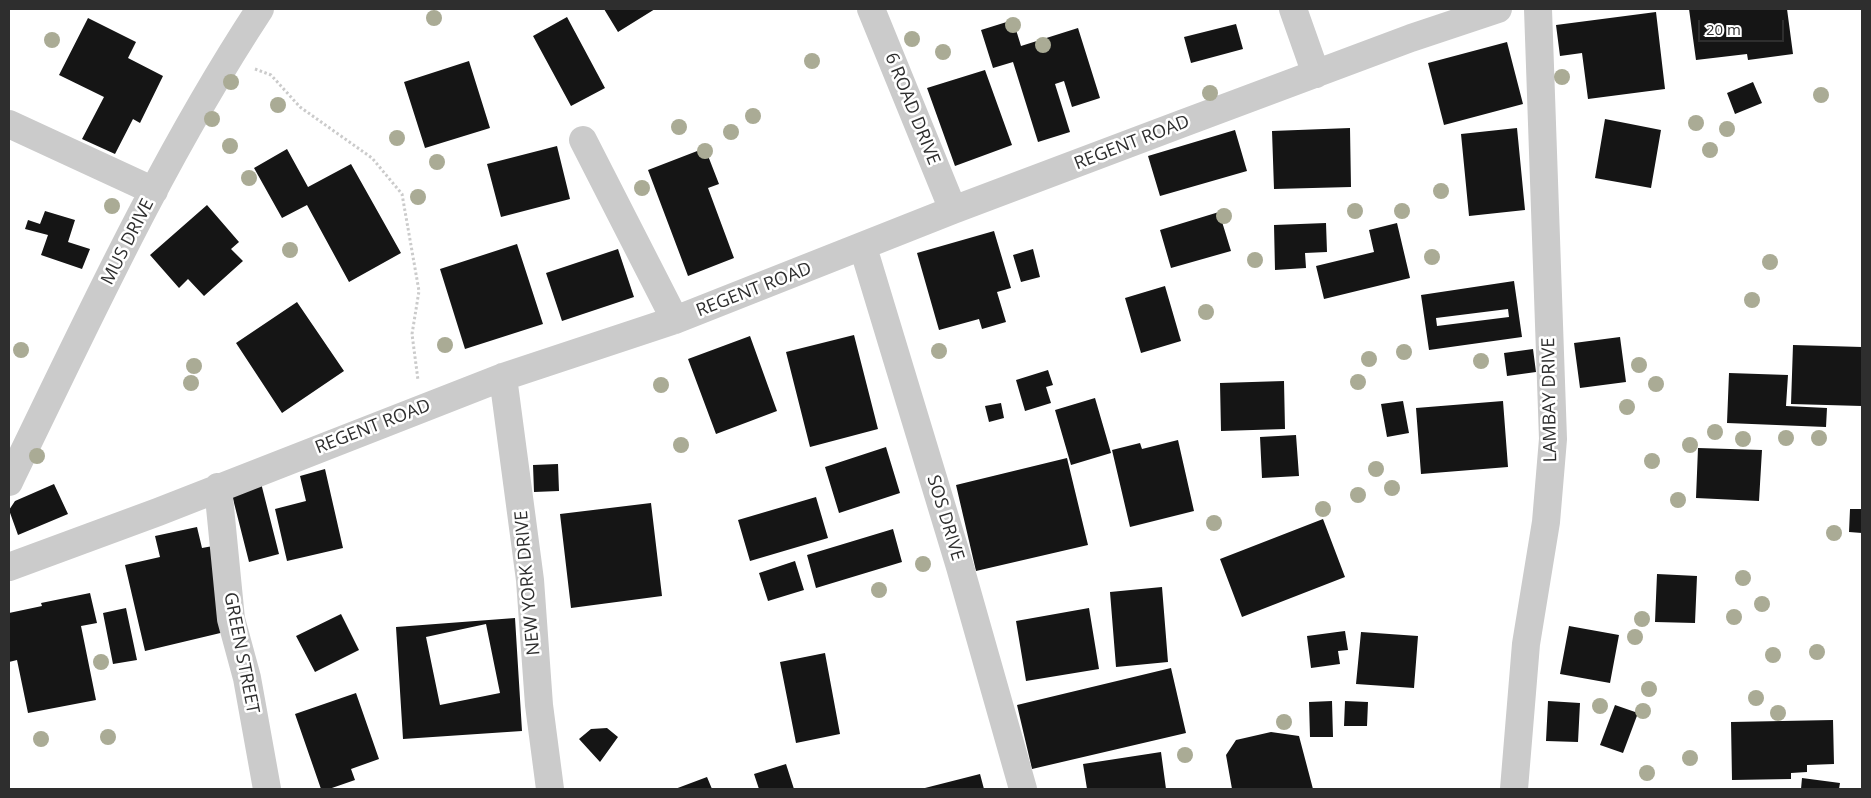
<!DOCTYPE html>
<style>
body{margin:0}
#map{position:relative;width:1871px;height:798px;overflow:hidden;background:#fff;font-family:"Open Sans",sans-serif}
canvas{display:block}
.frame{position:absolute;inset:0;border:10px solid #2e2e2e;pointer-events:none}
.scale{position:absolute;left:1698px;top:20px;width:86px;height:22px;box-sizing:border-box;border:2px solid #2e2e2e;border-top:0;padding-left:6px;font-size:15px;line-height:18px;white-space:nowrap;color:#2e2e2e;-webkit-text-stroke:4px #fff;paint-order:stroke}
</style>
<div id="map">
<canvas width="1871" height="798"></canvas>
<div class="frame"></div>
<div class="scale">20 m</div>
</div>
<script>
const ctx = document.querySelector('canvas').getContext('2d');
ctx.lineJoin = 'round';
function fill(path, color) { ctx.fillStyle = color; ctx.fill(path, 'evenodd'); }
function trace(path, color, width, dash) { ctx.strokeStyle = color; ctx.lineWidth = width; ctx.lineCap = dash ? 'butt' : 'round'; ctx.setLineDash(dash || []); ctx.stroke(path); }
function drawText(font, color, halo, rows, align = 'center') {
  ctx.font = font + ' "Open Sans",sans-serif'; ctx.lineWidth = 5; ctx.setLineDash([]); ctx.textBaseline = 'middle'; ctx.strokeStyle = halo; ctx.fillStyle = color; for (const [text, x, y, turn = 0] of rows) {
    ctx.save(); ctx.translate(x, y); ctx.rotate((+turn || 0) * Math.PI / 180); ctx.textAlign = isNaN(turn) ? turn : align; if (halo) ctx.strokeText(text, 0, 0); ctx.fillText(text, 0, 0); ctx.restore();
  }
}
const building = new Path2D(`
 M 604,9 L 655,9 L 618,32 Z
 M 1689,9 L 1787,9 L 1793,54 L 1748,60 L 1747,54 L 1696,60 Z
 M 1656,12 L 1665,89 L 1588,99 L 1582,53 L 1560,56 L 1556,25 Z
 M 567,17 L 605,88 L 571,106 L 533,36 Z
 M 88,18 L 136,42 L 128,58 L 163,76 L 140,123 L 133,119 L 115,154 L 82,139 L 104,97 L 59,75 Z
 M 1013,20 L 1021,46 L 1078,28 L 1100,98 L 1072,107 L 1064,81 L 1055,84 L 1070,132 L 1038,142 L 1013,62 L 993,68 L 981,30 Z
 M 1236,24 L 1243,49 L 1191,63 L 1184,37 Z
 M 1507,42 L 1523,104 L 1444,125 L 1428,63 Z
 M 469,61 L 490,128 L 425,148 L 404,82 Z
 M 985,70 L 1012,145 L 955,166 L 927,88 Z
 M 1753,82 L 1762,103 L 1735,114 L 1727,93 Z
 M 1605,119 L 1661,130 L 1651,188 L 1595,178 Z
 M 1350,128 L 1351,187 L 1274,189 L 1272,131 Z
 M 1517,128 L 1525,210 L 1469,216 L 1461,134 Z
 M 1235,130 L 1247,171 L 1160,196 L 1148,156 Z
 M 557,146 L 570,199 L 501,217 L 487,164 Z
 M 705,148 L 719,184 L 708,188 L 734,258 L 688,276 L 648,170 Z
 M 287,149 L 308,187 L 351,164 L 401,253 L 349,282 L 307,205 L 282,218 L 254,168 Z
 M 207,205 L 239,242 L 231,249 L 243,261 L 204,296 L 188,279 L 179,288 L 150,255 Z
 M 45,211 L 75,220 L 68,242 L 90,249 L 82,269 L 41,255 L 48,235 L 25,229 L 28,220 L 40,224 Z
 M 1219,212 L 1231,251 L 1171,268 L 1160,230 Z
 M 1326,223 L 1327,252 L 1305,253 L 1306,268 L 1275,270 L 1274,225 Z
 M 1397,223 L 1410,278 L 1324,299 L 1316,266 L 1374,252 L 1369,230 Z
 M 994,231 L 1011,288 L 997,292 L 1006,322 L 982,329 L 979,319 L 939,330 L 917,253 Z
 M 517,244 L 543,324 L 465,349 L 440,269 Z
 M 618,249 L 634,297 L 562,321 L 546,273 Z
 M 1033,249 L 1040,277 L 1021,282 L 1013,255 Z
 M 1514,281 L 1522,337 L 1429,350 L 1421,295 ZM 1508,309 L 1509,317 L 1437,326 L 1436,318 Z
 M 1165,286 L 1181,341 L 1141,353 L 1125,298 Z
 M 297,302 L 344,371 L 282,413 L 236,343 Z
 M 854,335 L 878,429 L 810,447 L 786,352 Z
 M 750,336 L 777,411 L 716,434 L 688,359 Z
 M 1620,337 L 1626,382 L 1580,388 L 1574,343 Z
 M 1793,345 L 1862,347 L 1862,406 L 1791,404 Z
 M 1533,349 L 1536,372 L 1507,376 L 1504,353 Z
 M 1048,370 L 1053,385 L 1046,387 L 1051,403 L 1025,411 L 1016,380 Z
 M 1729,373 L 1788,375 L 1786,406 L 1827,408 L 1826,427 L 1727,423 Z
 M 1284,381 L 1285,429 L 1221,431 L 1220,383 Z
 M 1095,398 L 1111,453 L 1071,465 L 1055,410 Z
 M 1403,401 L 1409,433 L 1387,437 L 1381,404 Z
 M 1503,401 L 1508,467 L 1421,474 L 1416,408 Z
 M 1001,403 L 1004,418 L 989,422 L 985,406 Z
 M 1296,435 L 1299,476 L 1262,478 L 1260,437 Z
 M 1178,440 L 1194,511 L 1130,527 L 1112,450 L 1140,443 L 1142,449 Z
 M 886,447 L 900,493 L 839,513 L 825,467 Z
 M 1698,448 L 1762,450 L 1759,501 L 1696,498 Z
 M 1067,458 L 1088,545 L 976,571 L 956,485 Z
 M 558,464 L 559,491 L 534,492 L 533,465 Z
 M 325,469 L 343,548 L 287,561 L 275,509 L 306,501 L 300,476 Z
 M 261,483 L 279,554 L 249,562 L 231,491 Z
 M 54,484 L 68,514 L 18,535 L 9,510 L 15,501 Z
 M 816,497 L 828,538 L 750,561 L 738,520 Z
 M 651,503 L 662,596 L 571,608 L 560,514 Z
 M 1850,509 L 1862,509 L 1862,533 L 1849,532 Z
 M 1323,519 L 1345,577 L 1242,617 L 1220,559 Z
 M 197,527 L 202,548 L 213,546 L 233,630 L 145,651 L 125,565 L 160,557 L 155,536 Z
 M 893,529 L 902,562 L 816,588 L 807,555 Z
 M 795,561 L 804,590 L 768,601 L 759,573 Z
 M 1657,574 L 1697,576 L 1695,623 L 1655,622 Z
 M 1162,587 L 1168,662 L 1116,667 L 1110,592 Z
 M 90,593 L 97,623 L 81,626 L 96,700 L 28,713 L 17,660 L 9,662 L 9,613 L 42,606 L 41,603 Z
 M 126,608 L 137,660 L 113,664 L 103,613 Z
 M 1089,608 L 1099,669 L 1026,681 L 1016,621 Z
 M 341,614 L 359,650 L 315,672 L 296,636 Z
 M 515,618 L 522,731 L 403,739 L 396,627 ZM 486,624 L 500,693 L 440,705 L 426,637 Z
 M 1569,626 L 1619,635 L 1610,683 L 1560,674 Z
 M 1345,631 L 1348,650 L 1338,651 L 1340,664 L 1311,668 L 1307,636 Z
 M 1361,632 L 1418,636 L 1414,688 L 1356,684 Z
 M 825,653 L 840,734 L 796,743 L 780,662 Z
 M 1171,668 L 1186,733 L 1032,769 L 1017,705 Z
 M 356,693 L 379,759 L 351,769 L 355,780 L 329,789 L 321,789 L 295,714 Z
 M 1332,701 L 1333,737 L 1310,737 L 1309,702 Z
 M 1345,701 L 1368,702 L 1367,726 L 1344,726 Z
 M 1548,701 L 1580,703 L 1578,742 L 1546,741 Z
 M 1615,705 L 1638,713 L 1623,753 L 1600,745 Z
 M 1833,720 L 1834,764 L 1807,765 L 1807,772 L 1791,773 L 1791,779 L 1732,780 L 1731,722 Z
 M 607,728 L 618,737 L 600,762 L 579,739 L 591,729 Z
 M 1271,732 L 1299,736 L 1313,789 L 1232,789 L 1226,755 L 1236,740 Z
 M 1161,752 L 1166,789 L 1087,789 L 1083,764 Z
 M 786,764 L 794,789 L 759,789 L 754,774 Z
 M 980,774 L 984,789 L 921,789 Z
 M 707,777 L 712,789 L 675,789 Z
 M 1802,778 L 1840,783 L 1839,789 L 1801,789 Z`);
const path = new Path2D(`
 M 255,69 L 271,75 L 300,107 L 372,158 L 402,194 L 419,291 L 412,334 L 418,380`);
const minor = new Path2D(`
 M 871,9 L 953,210
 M 1293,9 L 1316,74
 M 9,124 L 154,191
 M 583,140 L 675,320
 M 863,247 L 960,567 L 1023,789
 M 503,377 L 530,580 L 539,705 L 550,789
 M 9,482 C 87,322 162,158 260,9
 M 218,487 L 231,619 L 247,678 L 267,789
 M 9,567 L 158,512 L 503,377 L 675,320 L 953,210 L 1181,124 L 1411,38 L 1498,9
 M 1514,789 L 1526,644 L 1546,522 L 1553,439 L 1538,9`);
const trees = [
 [434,18],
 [1013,25],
 [912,39],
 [52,40],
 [1043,45],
 [943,52],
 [812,61],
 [1562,77],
 [231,82],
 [1210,93],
 [1821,95],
 [278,105],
 [753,116],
 [212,119],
 [1696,123],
 [679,127],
 [1727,129],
 [731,132],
 [397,138],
 [230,146],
 [1710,150],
 [705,151],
 [437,162],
 [249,178],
 [642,188],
 [1441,191],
 [418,197],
 [112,206],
 [1355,211],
 [1402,211],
 [1224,216],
 [290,250],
 [1432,257],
 [1255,260],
 [1770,262],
 [1752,300],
 [1206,312],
 [445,345],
 [21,350],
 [939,351],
 [1404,352],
 [1369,359],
 [1481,361],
 [1639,365],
 [194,366],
 [1358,382],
 [191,383],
 [1656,384],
 [661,385],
 [1627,407],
 [1715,432],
 [1786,438],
 [1819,438],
 [1743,439],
 [681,445],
 [1690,445],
 [37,456],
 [1652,461],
 [1376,469],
 [1392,488],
 [1358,495],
 [1678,500],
 [1323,509],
 [1214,523],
 [1834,533],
 [923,564],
 [1743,578],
 [879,590],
 [1762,604],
 [1734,617],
 [1642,619],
 [1635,637],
 [1817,652],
 [1773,655],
 [101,662],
 [1649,689],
 [1756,698],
 [1600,706],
 [1643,711],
 [1778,713],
 [1284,722],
 [108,737],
 [41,739],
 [1185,755],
 [1690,758],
 [1647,773]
];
const streetNames = [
 ["6 ROAD DRIVE",912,109,68],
 ["REGENT ROAD",1132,143,-21],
 ["MUS DRIVE",128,242,-63],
 ["REGENT ROAD",754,290,-21],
 ["LAMBAY DRIVE",1550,400,-91],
 ["REGENT ROAD",373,427,-21],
 ["SOS DRIVE",945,518,73],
 ["NEW YORK DRIVE",528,583,-95],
 ["GREEN STREET",241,653,79]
];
fill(building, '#151515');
trace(path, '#cbcbcb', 3, [2.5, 2.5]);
trace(minor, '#cbcbcb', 28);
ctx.fillStyle = '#aaab95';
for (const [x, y] of trees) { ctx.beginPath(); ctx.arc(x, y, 8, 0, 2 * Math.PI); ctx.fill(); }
drawText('18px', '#2e2e2e', '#fff', streetNames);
</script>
